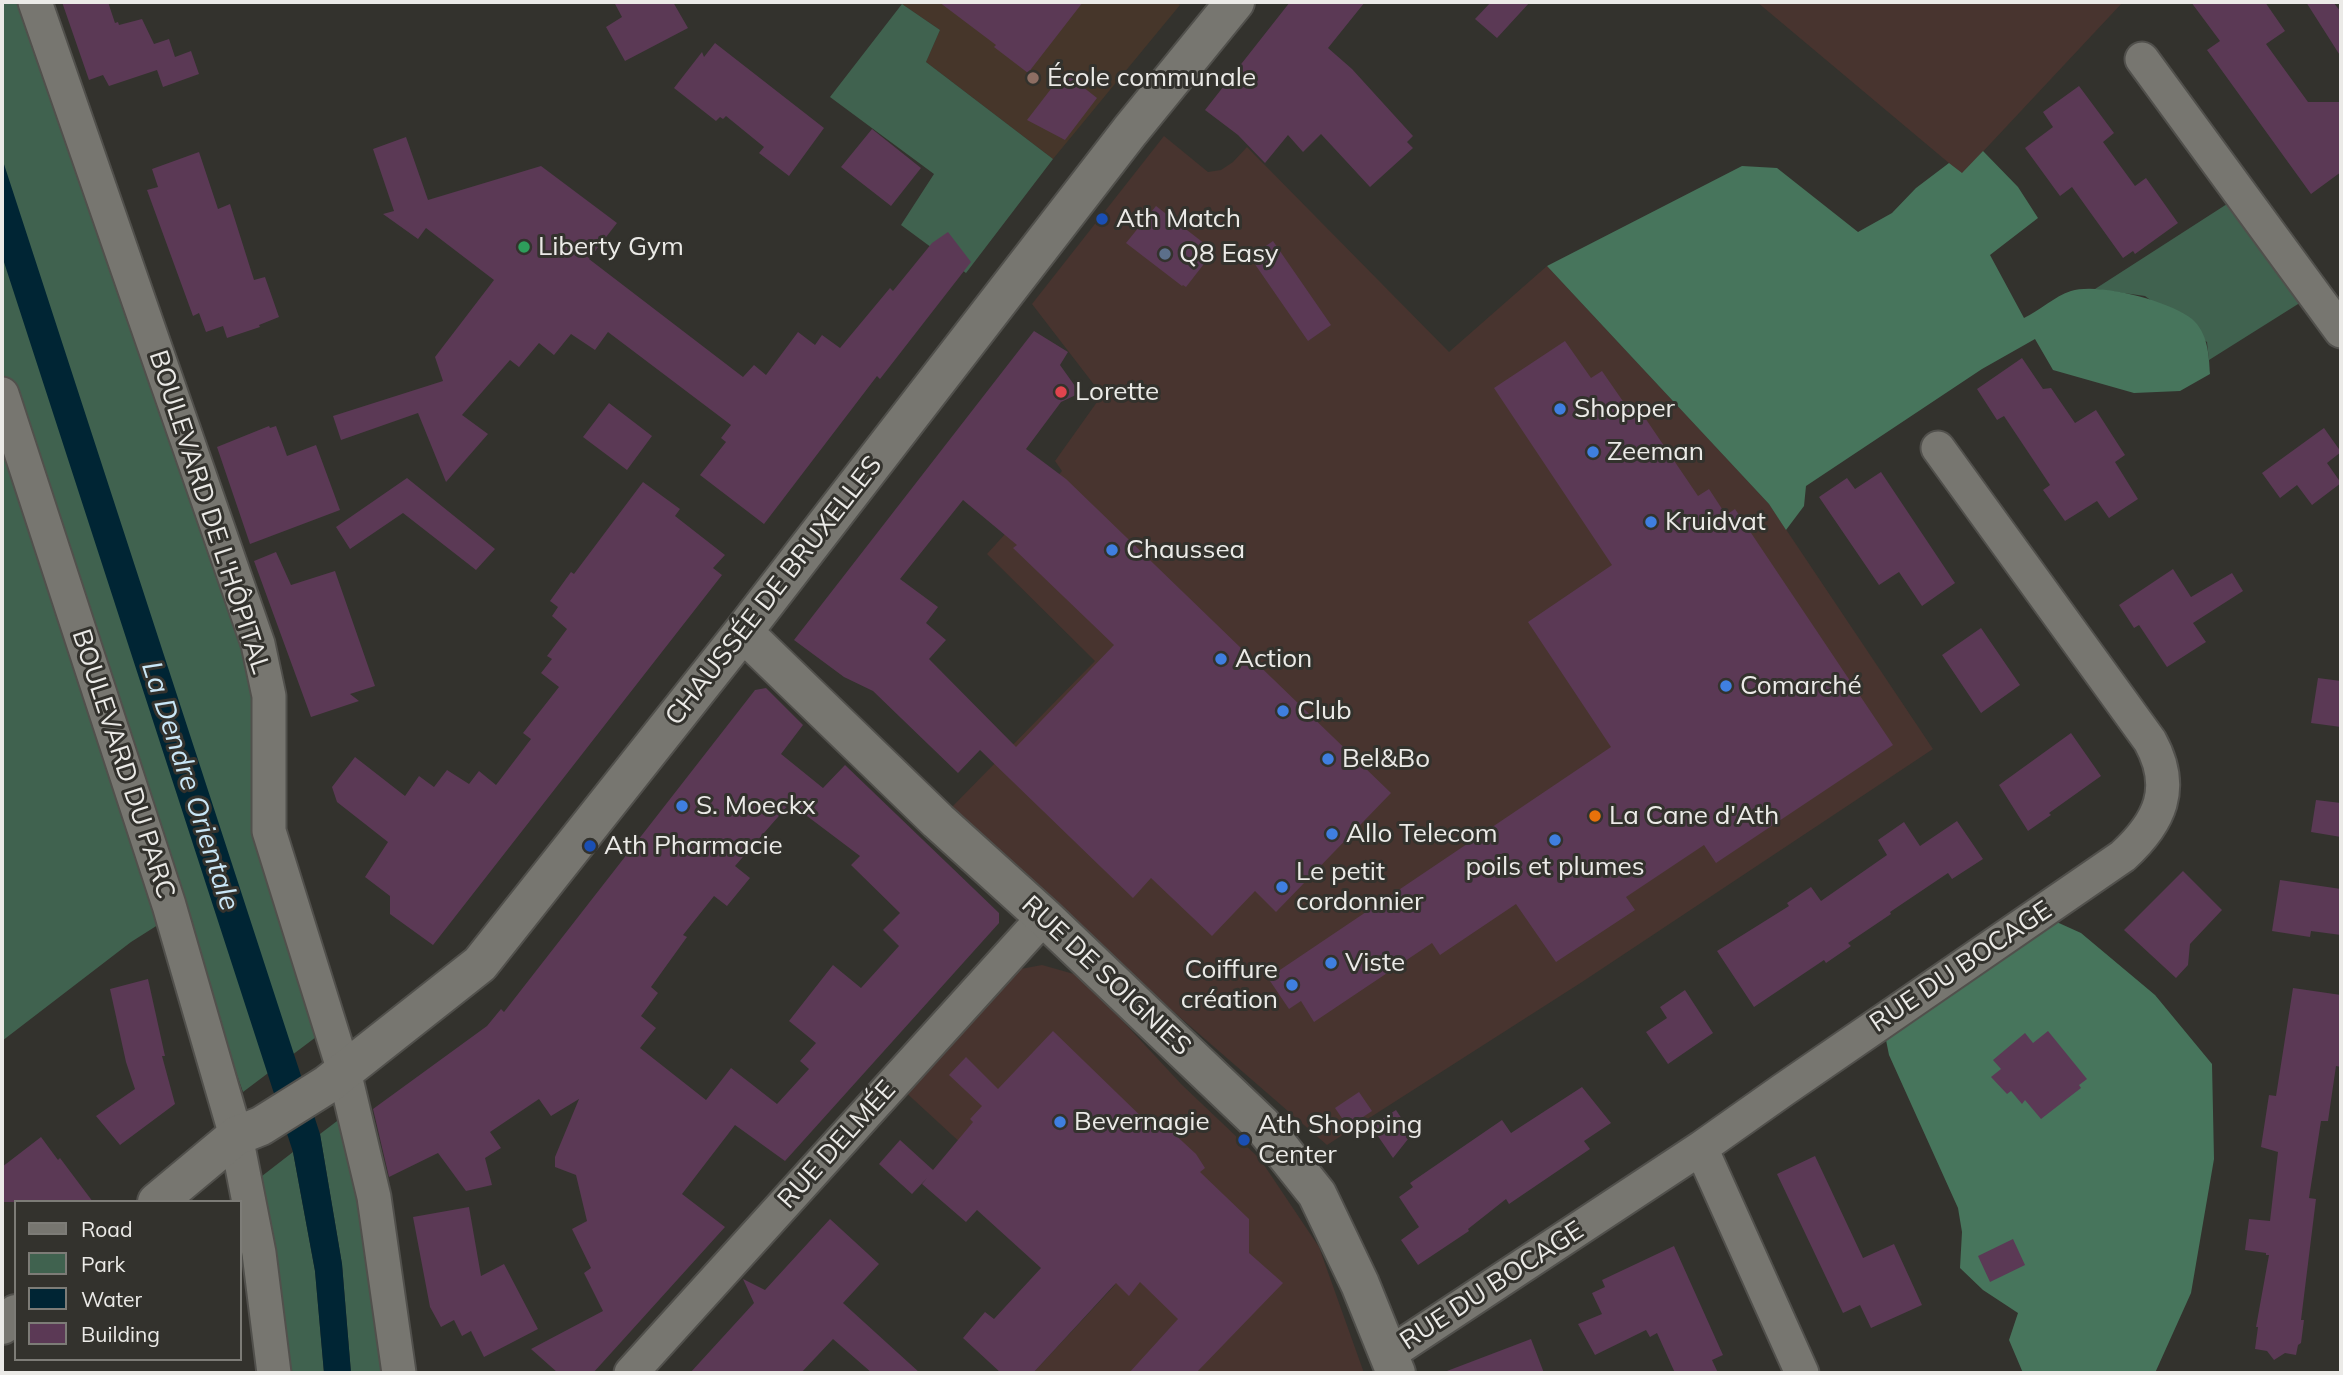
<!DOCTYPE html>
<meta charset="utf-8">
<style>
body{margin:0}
#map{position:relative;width:2343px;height:1375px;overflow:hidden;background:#33322d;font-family:Mulish,sans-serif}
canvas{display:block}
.frame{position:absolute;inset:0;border:4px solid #ebeae7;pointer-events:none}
.legend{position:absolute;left:14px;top:1200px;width:228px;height:161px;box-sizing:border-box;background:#33322d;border:2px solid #7d7c77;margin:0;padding:9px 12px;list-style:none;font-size:21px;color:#ebeae7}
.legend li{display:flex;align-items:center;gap:14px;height:35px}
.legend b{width:35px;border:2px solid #7d7c77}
</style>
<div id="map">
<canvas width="2343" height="1375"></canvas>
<div class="frame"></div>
<ul class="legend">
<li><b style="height:9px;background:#777670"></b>Road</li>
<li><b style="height:19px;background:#40624f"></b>Park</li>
<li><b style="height:19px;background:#002534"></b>Water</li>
<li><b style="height:19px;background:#5b3955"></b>Building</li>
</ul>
</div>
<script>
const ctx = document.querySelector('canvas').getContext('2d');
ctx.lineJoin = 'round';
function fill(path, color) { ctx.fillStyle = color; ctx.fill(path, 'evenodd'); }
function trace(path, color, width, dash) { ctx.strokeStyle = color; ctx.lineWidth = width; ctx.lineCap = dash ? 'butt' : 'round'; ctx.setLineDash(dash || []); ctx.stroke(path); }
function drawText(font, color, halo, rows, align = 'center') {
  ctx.font = font + ' Mulish,sans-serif'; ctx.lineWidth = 6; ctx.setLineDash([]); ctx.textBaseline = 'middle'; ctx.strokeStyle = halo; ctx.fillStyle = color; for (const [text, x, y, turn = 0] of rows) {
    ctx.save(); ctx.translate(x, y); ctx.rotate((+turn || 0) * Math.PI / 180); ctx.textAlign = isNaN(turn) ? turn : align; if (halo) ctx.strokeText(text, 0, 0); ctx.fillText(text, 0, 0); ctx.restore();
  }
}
const commercial = new Path2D(`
 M 1757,2 L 2123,2 L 1962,174 Z
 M 1164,136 L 1208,172 L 1221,170 L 1233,162 L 1247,147 L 1449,352 L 1547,266 L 1769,504 L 1933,749 L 1582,982 L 1327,1145 L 1053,907 L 951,808 L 1095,661 L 987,554 L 1062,471 L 1055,461 L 1102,395 L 1032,304 Z
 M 1042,965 L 1081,976 L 1181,1084 L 1260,1159 L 1319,1247 L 1364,1373 L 1033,1373 L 1115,1285 L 901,1088 L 1010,971 Z`);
const education = new Path2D(`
 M 905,2 L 1176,2 L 1180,5 L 1053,159 L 926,62 L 940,30 L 902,4 Z`);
const green = new Path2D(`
 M 2,2 L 35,2 L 258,644 L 270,790 L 324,1031 L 243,1092 L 175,897 L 172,916 L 131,942 L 2,1041 Z
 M 902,4 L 940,30 L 926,62 L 1053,159 L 966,273 L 901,225 L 934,174 L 830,97 Z
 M 2241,195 L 2314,294 L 2209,360 L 2207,342 L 2145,296 L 2095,289 Z
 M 341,1118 L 358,1172 L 391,1373 L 351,1373 L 342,1264 L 320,1134 Z
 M 293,1152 L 315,1271 L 324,1373 L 285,1373 L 273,1243 L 262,1176 Z`);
const forest = new Path2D(`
 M 1983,151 L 2018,187 L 2038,218 L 1990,255 L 2024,318 C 2039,311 2055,296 2071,291 C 2098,282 2170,301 2192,319 C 2208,333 2209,355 2210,374 L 2180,391 L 2134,393 L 2053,370 L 2035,339 L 1982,369 L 1806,486 L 1804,506 L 1786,530 L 1769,504 L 1547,266 L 1742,166 L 1777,168 L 1858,232 L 1892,213 L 1916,188 L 1949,163 L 1962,173 Z
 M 2050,919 L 2081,933 L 2155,995 L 2212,1064 L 2214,1159 L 2191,1293 L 2155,1373 L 2023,1373 L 2009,1340 L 2018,1313 L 1983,1290 L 1960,1268 L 1962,1232 L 1958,1208 L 1889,1055 L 1886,1040 L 1893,1014 Z`);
const water = new Path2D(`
 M 2,158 L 320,1134 L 342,1264 L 351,1373 L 324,1373 L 315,1271 L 293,1152 L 2,256 Z`);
const building = new Path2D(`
 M 62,2 L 108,2 L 115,23 L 118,22 L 119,25 L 142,19 L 154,44 L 169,39 L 175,57 L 191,51 L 199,74 L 163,87 L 157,70 L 109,86 L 103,75 L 89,80 Z
 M 614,2 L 673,2 L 688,28 L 625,61 L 606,27 L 622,17 Z
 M 939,2 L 1083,2 L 1028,73 L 994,47 L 996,45 Z
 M 1290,2 L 1365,2 L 1328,48 L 1352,69 L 1413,136 L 1407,142 L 1413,148 L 1370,187 L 1321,134 L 1303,152 L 1288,135 L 1265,163 L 1238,135 L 1205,110 Z
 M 1491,2 L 1530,2 L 1497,38 L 1475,19 Z
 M 2191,2 L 2265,2 L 2285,31 L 2266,44 L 2308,102 L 2341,102 L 2341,172 L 2311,194 L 2207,50 L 2220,41 Z
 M 2306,2 L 2333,2 L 2341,12 L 2341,57 Z
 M 715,43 L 824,128 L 789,176 L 759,153 L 764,147 L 726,116 L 723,119 L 720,117 L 716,121 L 674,88 L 702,52 L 704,57 Z
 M 1064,72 L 1097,98 L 1065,140 L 1027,120 Z
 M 2079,86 L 2114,133 L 2103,142 L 2135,186 L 2146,178 L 2178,223 L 2135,254 L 2133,251 L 2123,258 L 2072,187 L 2060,196 L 2025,148 L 2053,127 L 2043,112 Z
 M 872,129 L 921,168 L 891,206 L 841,167 Z
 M 406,137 L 428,200 L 541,166 L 617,223 L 589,259 L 743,377 L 754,365 L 766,375 L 798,332 L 815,345 L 822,335 L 840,348 L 890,288 L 893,291 L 932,243 L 948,232 L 971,262 L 880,379 L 877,376 L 764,524 L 700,475 L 726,442 L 721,438 L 731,425 L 608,332 L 595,350 L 571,334 L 554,355 L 539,343 L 519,367 L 510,360 L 462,415 L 488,434 L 446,482 L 418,413 L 341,440 L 333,416 L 443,381 L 435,357 L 494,280 L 426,228 L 418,239 L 383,214 L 394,211 L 373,149 Z
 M 199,152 L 218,209 L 230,204 L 254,280 L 265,277 L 279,317 L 259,325 L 260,327 L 227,338 L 223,326 L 206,332 L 199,313 L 193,316 L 147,190 L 158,187 L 152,169 Z
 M 1156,206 L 1214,251 L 1186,287 L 1183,285 L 1182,286 L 1126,243 Z
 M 1273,241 L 1331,325 L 1308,341 L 1250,257 Z
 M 1034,331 L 1068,352 L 1060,365 L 1080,393 L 1061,402 L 1026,449 L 1066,479 L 1391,793 L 1276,912 L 1255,891 L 1212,936 L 1151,878 L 1133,898 L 980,750 L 958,773 L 873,691 L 844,677 L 794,640 ZM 963,500 L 1017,545 L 1013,548 L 1114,645 L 1016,747 L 929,659 L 946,640 L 926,623 L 938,607 L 900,579 Z
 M 1565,341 L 1591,378 L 1602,371 L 1629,410 L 1637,406 L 1698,496 L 1709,489 L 1726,515 L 1735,509 L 1893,745 L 1716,863 L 1704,845 L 1626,897 L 1635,910 L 1556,962 L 1516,904 L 1440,955 L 1432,943 L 1314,1022 L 1301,1001 L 1289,1009 L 1268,978 L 1611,747 L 1528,622 L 1612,565 L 1494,388 Z
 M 2022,358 L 2043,389 L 2051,388 L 2075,423 L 2096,410 L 2125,455 L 2115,462 L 2138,499 L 2109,518 L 2097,501 L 2065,521 L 2043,490 L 2050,485 L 2004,416 L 1997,420 L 1977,389 Z
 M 609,403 L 652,436 L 627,470 L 583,437 Z
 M 269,426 L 270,428 L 276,426 L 287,456 L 316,445 L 340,510 L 250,544 L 217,447 Z
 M 2324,428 L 2341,452 L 2327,463 L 2341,483 L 2312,505 L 2297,485 L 2280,498 L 2262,473 Z
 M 1881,472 L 1955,583 L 1922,606 L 1899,572 L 1879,585 L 1819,497 L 1847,478 L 1855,489 Z
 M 407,478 L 495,549 L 476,570 L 403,513 L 350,549 L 336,527 Z
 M 643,482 L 680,509 L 675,516 L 725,555 L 713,568 L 722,575 L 433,945 L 390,914 L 390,896 L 365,877 L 388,842 L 337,802 L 332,787 L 355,757 L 405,796 L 419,776 L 434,787 L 447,770 L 469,784 L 479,771 L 496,785 L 531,739 L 523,733 L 559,687 L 541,673 L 552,659 L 547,656 L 567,629 L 552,616 L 558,607 L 550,601 L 571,572 L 574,574 Z
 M 276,552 L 291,585 L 335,571 L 375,686 L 350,694 L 359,701 L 311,717 L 254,561 Z
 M 2173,569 L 2191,597 L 2232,573 L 2243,591 L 2193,623 L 2206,642 L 2167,667 L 2139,625 L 2134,628 L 2119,605 Z
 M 1981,628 L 2020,685 L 1981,713 L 1942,655 Z
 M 2318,678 L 2341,681 L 2341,727 L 2311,723 Z
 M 766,688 L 803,725 L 781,754 L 823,788 L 845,765 L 999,913 L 999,923 L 785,1161 L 735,1125 L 682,1194 L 725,1227 L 593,1373 L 558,1373 L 531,1349 L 603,1311 L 584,1273 L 591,1268 L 572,1229 L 587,1221 L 576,1175 L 555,1167 L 555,1157 L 579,1099 L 551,1116 L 539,1099 L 490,1132 L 501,1148 L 485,1158 L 492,1185 L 466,1191 L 438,1153 L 389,1177 L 373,1109 L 487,1026 L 501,1009 L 504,1012 L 755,690 ZM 792,801 L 807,816 L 860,856 L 851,865 L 900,913 L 883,930 L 899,946 L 861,988 L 833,965 L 789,1021 L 816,1043 L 800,1061 L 809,1069 L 777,1104 L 731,1068 L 706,1100 L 640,1048 L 656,1028 L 641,1016 L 658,993 L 651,987 L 687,937 L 683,935 L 714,896 L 727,906 L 750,878 L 735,866 Z
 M 2071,733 L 2101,776 L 2049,813 L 2051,815 L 2028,831 L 1999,785 Z
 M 2316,800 L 2341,803 L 2341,837 L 2311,832 Z
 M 1957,821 L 1983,859 L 1952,879 L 1948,873 L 1890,912 L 1891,914 L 1848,943 L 1851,946 L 1826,963 L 1824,960 L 1754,1007 L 1717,951 L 1789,906 L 1787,903 L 1811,887 L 1821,901 L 1887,855 L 1878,840 L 1904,822 L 1920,846 Z
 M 2183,871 L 2222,910 L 2190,944 L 2188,965 L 2176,978 L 2124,930 Z
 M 2280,880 L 2341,889 L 2341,935 L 2311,931 L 2310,937 L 2272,931 Z
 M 148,979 L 165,1056 L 162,1056 L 175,1104 L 120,1145 L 96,1116 L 135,1089 L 126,1062 L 110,989 Z
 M 2293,988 L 2341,995 L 2341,1067 L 2336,1066 L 2328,1121 L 2321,1121 L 2309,1198 L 2316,1199 L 2301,1320 L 2304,1320 L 2301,1343 L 2298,1345 L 2296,1355 L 2285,1353 L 2274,1360 L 2267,1351 L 2255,1349 L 2258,1327 L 2256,1327 L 2269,1255 L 2266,1255 L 2266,1253 L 2245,1250 L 2249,1219 L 2270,1221 L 2278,1152 L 2261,1147 L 2269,1095 L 2276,1096 Z
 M 1685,990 L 1713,1033 L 1668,1064 L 1646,1032 L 1667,1018 L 1660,1007 Z
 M 1053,1031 L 1151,1126 L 1156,1121 L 1170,1130 L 1196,1154 L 1205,1168 L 1200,1172 L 1249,1219 L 1249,1253 L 1283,1283 L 1196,1373 L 1129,1373 L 1178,1319 L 1140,1282 L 1129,1296 L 1116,1283 L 1033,1373 L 1001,1373 L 963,1338 L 985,1312 L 994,1319 L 1041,1268 L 977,1210 L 966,1222 L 922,1184 L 927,1178 L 912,1194 L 879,1164 L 900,1140 L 933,1170 L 973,1122 L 970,1119 L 982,1106 L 949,1075 L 966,1057 L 998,1089 Z
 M 2048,1031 L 2087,1079 L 2079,1085 L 2081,1088 L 2041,1119 L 2025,1100 L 2022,1104 L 2011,1091 L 2007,1094 L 1991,1077 L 2001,1069 L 1993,1060 L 2025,1033 L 2033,1043 Z
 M 1582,1087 L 1611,1123 L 1584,1141 L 1590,1149 L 1509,1204 L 1506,1199 L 1468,1229 L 1469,1231 L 1418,1265 L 1401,1240 L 1419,1227 L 1399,1197 L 1413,1187 L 1410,1183 L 1502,1120 L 1511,1133 Z
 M 1359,1092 L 1372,1111 L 1348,1127 L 1335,1108 Z
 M 1396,1110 L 1412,1134 L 1393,1158 L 1371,1126 Z
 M 41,1137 L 58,1160 L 60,1158 L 93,1202 L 2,1202 L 2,1167 Z
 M 1815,1156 L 1863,1258 L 1894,1244 L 1922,1305 L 1871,1328 L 1860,1305 L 1843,1313 L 1777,1174 Z
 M 469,1207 L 481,1276 L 504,1264 L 538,1329 L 484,1357 L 471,1331 L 462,1336 L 454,1320 L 441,1327 L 430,1307 L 413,1217 Z
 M 830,1219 L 879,1264 L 843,1303 L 920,1373 L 872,1373 L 833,1339 L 801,1373 L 690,1373 L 754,1303 L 743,1279 L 765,1290 Z
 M 2013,1239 L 2025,1265 L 1990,1282 L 1978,1256 Z
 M 1674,1246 L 1723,1355 L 1712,1360 L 1718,1373 L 1675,1373 L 1657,1333 L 1650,1337 L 1646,1330 L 1595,1355 L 1578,1324 L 1602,1314 L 1592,1293 L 1605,1287 L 1602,1280 Z
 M 1531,1339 L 1544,1373 L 1447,1373 L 1447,1371 Z`);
const minor = new Path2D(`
 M 35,2 L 258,644 L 269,696 L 269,831 L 344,1071 L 374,1197 L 399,1373
 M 2142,59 L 2341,331
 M 2,394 L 169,905 L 236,1136 L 259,1253 L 274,1373
 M 1701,1148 L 1802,1373
 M 1389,1354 L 1701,1148 L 1783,1090 L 2123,856 C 2160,822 2176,788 2150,741 L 1938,448
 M 631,1373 L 1044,917`);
const tertiary = new Path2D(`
 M 743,632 L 938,821 L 1044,917 L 1262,1125 L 1317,1194 L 1360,1284 L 1396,1373
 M 157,1202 L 236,1136 L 261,1126 L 328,1084 L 480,964 L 743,632 L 1130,131 L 1235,2
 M 2,1325 L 16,1314`);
const markers = [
 [1033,78,7,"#8d6e63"],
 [1102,219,7,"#1a4fb4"],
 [524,247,7,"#2e9e5b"],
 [1165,254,7,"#5c6f8a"],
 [1061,392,7,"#e0444e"],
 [1560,409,7,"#3f7fe0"],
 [1593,452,7,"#3f7fe0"],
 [1651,522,7,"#3f7fe0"],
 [1112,550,7,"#3f7fe0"],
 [1221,659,7,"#3f7fe0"],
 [1726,686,7,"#3f7fe0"],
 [1283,711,7,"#3f7fe0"],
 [1328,759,7,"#3f7fe0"],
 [682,806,7,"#3f7fe0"],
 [1595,816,7,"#e8710a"],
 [1332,834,7,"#3f7fe0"],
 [1555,840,7,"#3f7fe0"],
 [590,846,7,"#1a4fb4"],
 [1282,887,7,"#3f7fe0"],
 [1331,963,7,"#3f7fe0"],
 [1292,985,7,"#3f7fe0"],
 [1060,1122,7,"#3f7fe0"],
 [1244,1140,7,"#1a4fb4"]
];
const poiNames = [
 ["École communale",1047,78],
 ["Ath Match",1116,219],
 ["Liberty Gym",538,247],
 ["Q8 Easy",1179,254],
 ["Lorette",1075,392],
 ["Shopper",1574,409],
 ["Zeeman",1607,452],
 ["Kruidvat",1665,522],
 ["Chaussea",1126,550],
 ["Action",1235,659],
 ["Comarché",1740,686],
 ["Club",1297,711],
 ["Bel&Bo",1342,759],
 ["S. Moeckx",696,806],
 ["La Cane d'Ath",1609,816],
 ["Allo Telecom",1346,834],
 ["Ath Pharmacie",604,846],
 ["poils et plumes",1555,867,"center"],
 ["Le petit",1296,872],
 ["cordonnier",1296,902],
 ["Viste",1345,963],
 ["Coiffure",1278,970,"right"],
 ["création",1278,1000,"right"],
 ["Bevernagie",1074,1122],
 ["Ath Shopping",1258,1125],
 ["Center",1258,1155]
];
const streetNames = [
 ["BOULEVARD DE L'HÔPITAL",209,512,72],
 ["CHAUSSÉE DE BRUXELLES",774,591,-52],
 ["BOULEVARD DU PARC",123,764,72],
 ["RUE DU BOCAGE",1961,967,-34],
 ["RUE DE SOIGNIES",1106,976,43],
 ["RUE DELMÉE",837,1145,-48],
 ["RUE DU BOCAGE",1492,1286,-33]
];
const waterNames = [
 ["La Dendre Orientale",190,786,72]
];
fill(commercial, '#48342f');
fill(education, '#46362a');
fill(green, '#40624f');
fill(forest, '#47755c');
fill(water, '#002534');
fill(building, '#5b3955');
trace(minor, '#51504c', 37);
trace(tertiary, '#51504c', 42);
trace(minor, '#777670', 33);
trace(tertiary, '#777670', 38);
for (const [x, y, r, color] of markers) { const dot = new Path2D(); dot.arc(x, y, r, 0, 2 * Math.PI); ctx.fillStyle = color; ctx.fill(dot); trace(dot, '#33322d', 2.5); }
drawText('26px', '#ebeae7', '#33322d', poiNames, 'left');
drawText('26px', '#ebeae7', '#33322d', streetNames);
drawText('italic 28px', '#c9e6f6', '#33322d', waterNames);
</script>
